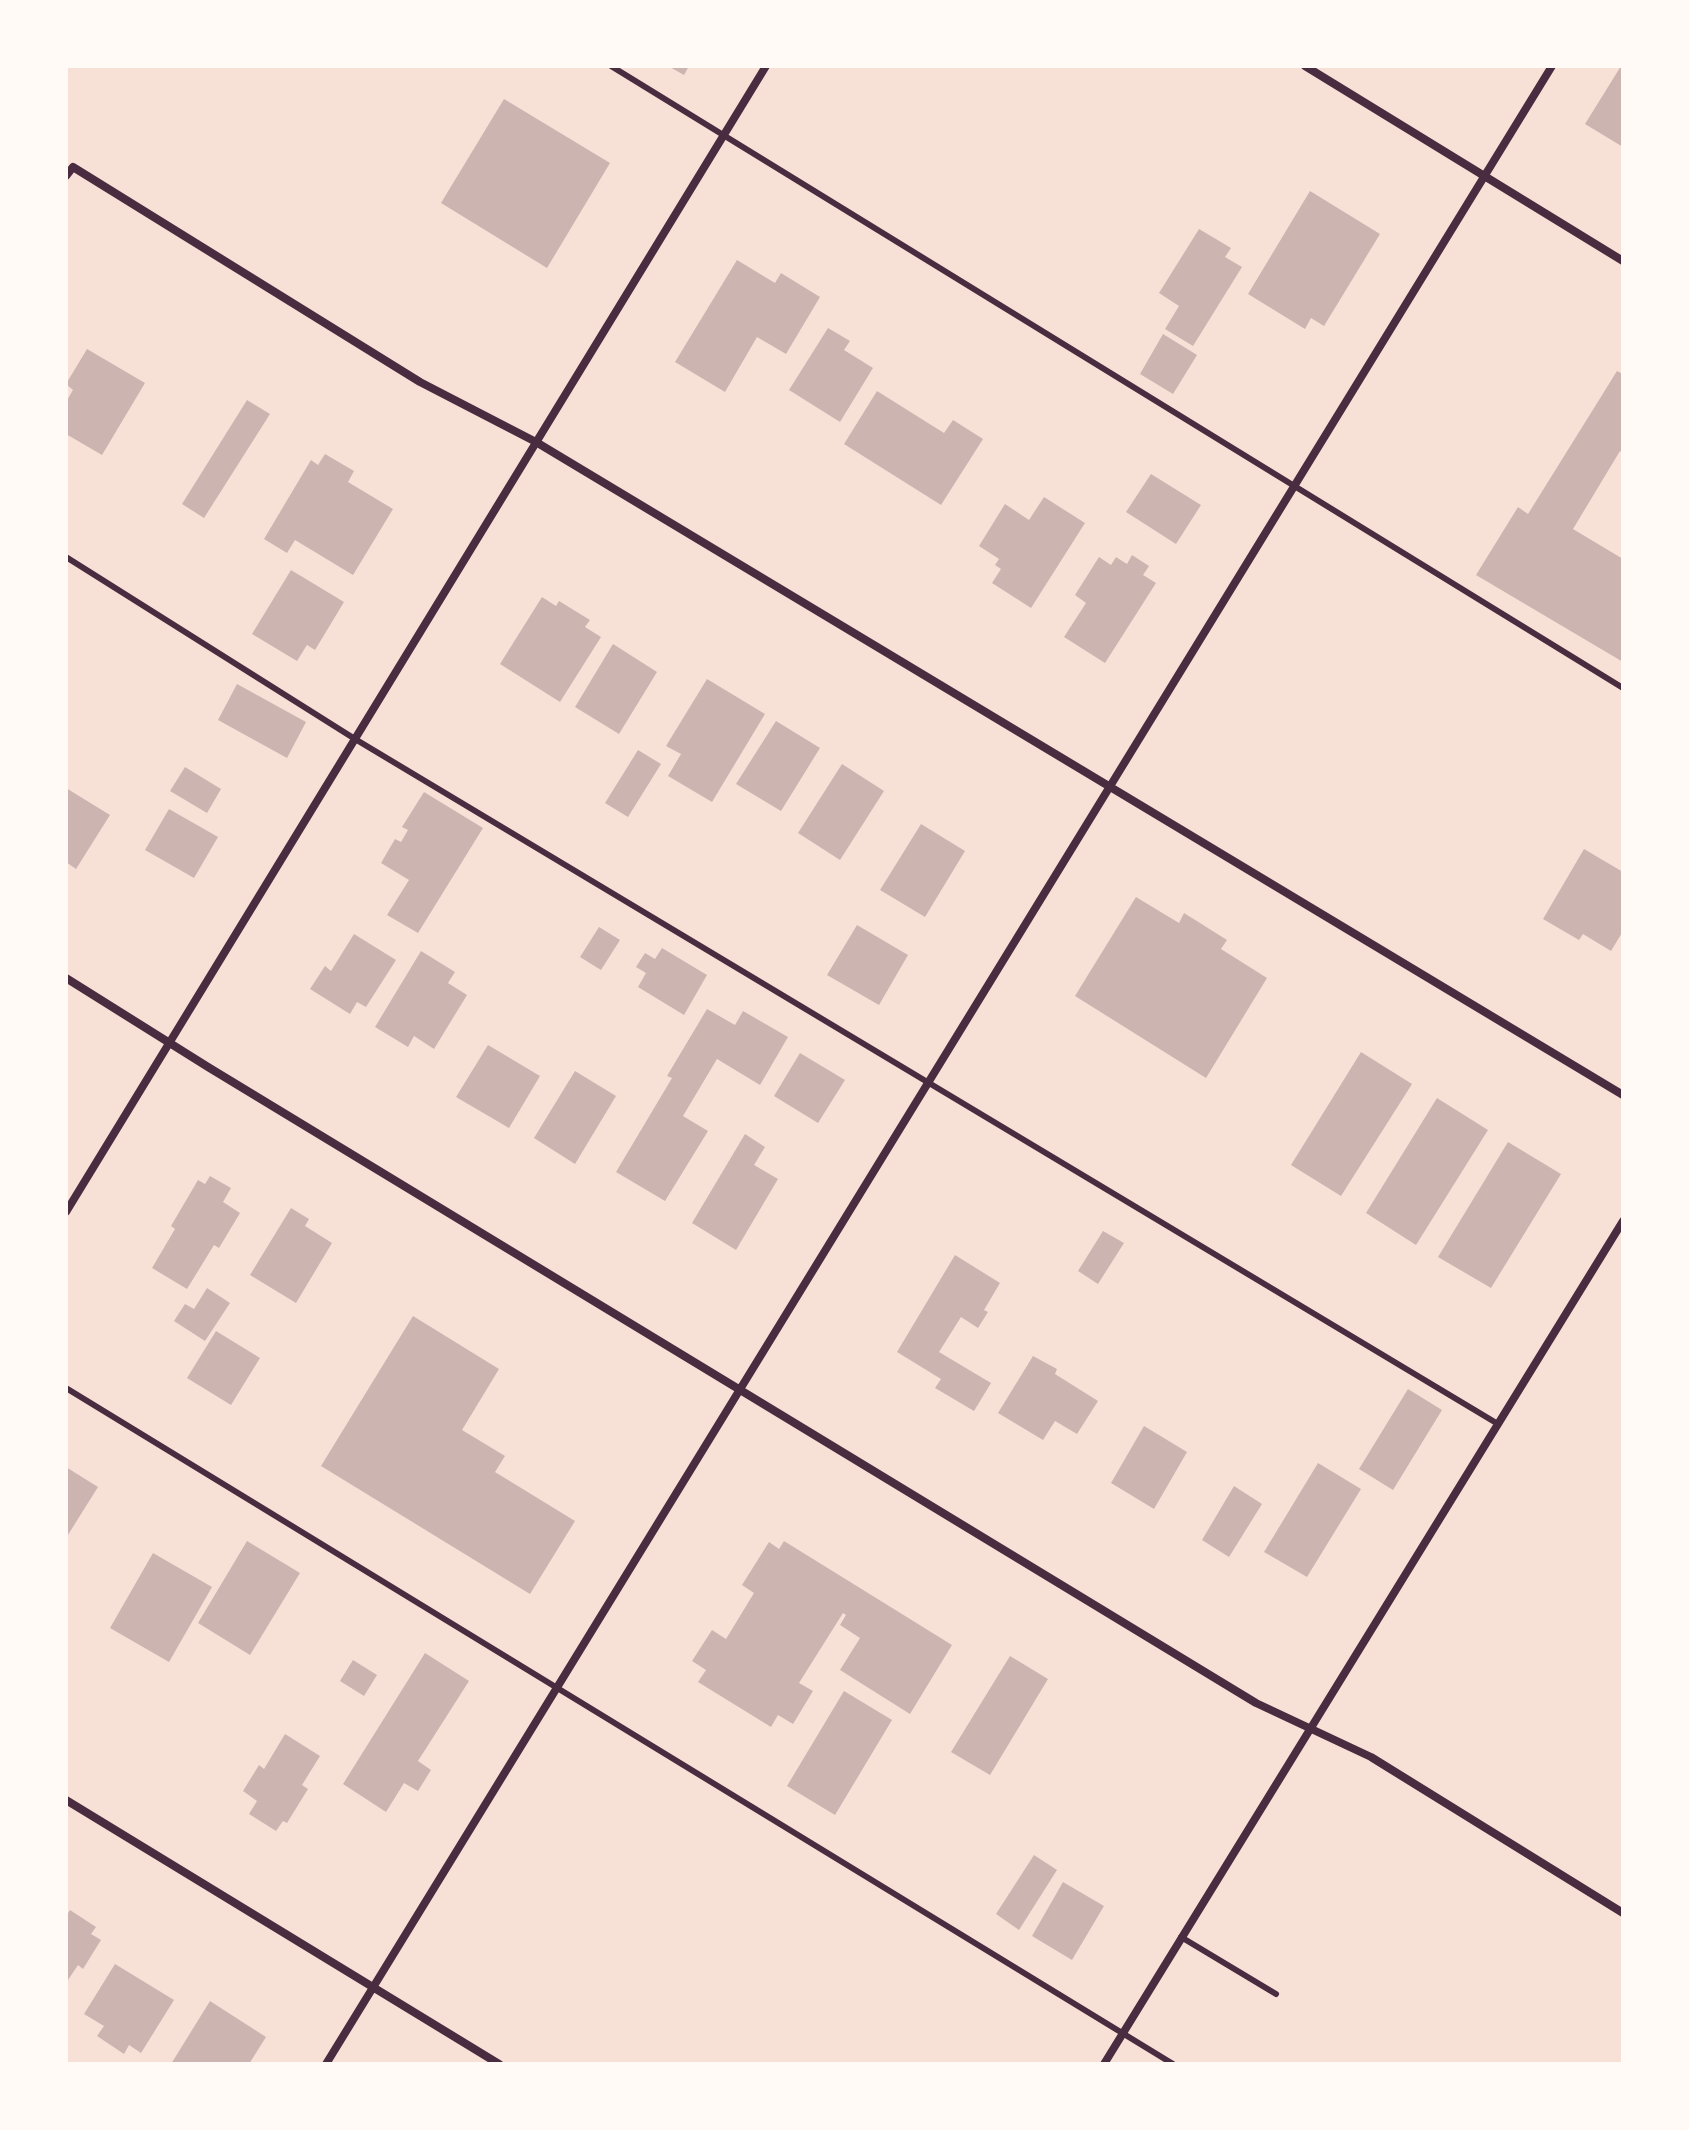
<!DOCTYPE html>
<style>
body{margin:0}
#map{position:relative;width:1689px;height:2130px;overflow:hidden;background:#f7e1d7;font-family:Jost,sans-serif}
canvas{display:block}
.frame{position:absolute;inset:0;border:68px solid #fffaf5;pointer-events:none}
</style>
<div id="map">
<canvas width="1689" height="2130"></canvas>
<div class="frame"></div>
</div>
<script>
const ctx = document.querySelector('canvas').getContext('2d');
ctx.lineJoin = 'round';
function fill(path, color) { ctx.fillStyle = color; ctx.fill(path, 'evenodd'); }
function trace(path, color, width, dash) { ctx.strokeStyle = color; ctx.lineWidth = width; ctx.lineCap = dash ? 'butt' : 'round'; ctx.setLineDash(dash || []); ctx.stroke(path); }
const building = new Path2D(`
 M 668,66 L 689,66 L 684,75 Z
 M 1621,66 L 1623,66 L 1623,147 L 1585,124 Z
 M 504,99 L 610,163 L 547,268 L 441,203 Z
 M 1310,191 L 1380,234 L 1324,326 L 1311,318 L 1305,329 L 1248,294 Z
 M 1199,229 L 1231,248 L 1225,257 L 1242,267 L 1193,346 L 1165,329 L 1179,306 L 1159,293 Z
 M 737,260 L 775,283 L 781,273 L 820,297 L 786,354 L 757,337 L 725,392 L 675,362 Z
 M 828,328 L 850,341 L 844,350 L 873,368 L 840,422 L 789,390 Z
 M 1163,334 L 1197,355 L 1173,394 L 1140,374 Z
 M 87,349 L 145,383 L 102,455 L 66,434 L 66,402 L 73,390 L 66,384 Z
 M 1617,371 L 1623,374 L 1623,453 L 1620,451 L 1573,529 L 1623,559 L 1623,662 L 1476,575 L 1518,507 L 1528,514 Z
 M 877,391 L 944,433 L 953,420 L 983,439 L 941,505 L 844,444 Z
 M 247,400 L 270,414 L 204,518 L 182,504 Z
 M 325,454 L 354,471 L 348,482 L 393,509 L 353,575 L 295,540 L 287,553 L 264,539 L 311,460 L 318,465 Z
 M 1151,474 L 1201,505 L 1176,544 L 1126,512 Z
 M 1044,497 L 1085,523 L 1031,608 L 992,583 L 1001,569 L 995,565 L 999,559 L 979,546 L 1005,504 L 1029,520 Z
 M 1132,555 L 1149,566 L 1143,575 L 1156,583 L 1105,663 L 1064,637 L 1086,603 L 1075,595 L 1099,557 L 1111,565 L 1116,557 L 1127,564 Z
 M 291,570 L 344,602 L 315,650 L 307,645 L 297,661 L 252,634 Z
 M 542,597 L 556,606 L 559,601 L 590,620 L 585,627 L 601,637 L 560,702 L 500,664 Z
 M 613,644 L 657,672 L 619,734 L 575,707 Z
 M 707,679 L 765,714 L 712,802 L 668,776 L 681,754 L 666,746 Z
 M 237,684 L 306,722 L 287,758 L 218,720 Z
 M 776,721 L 820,748 L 781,811 L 736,784 Z
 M 638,750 L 661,764 L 628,817 L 605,803 Z
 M 842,764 L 884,791 L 840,860 L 798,833 Z
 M 185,767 L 221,789 L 207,813 L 170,791 Z
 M 66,788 L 110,815 L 76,869 L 66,862 Z
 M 424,792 L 483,828 L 418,933 L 387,915 L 409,880 L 381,863 L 395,839 L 401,842 L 408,830 L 402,827 Z
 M 169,809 L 218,837 L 194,878 L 145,850 Z
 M 921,824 L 965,851 L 925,917 L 880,890 Z
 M 1584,849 L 1623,872 L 1623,931 L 1611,951 L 1583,934 L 1579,940 L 1543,919 Z
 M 1136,897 L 1179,923 L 1184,913 L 1227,940 L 1221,949 L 1267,978 L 1206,1078 L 1075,996 Z
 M 857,925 L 908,955 L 879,1005 L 827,975 Z
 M 599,927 L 620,940 L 601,970 L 580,957 Z
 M 354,934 L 396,960 L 366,1007 L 357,1002 L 350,1014 L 310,989 L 325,966 L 331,971 Z
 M 662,948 L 707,975 L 684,1015 L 638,987 L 646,973 L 636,967 L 645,953 L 655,959 Z
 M 421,951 L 455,972 L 448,983 L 467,995 L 434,1049 L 414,1036 L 408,1047 L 375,1027 Z
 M 707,1009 L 735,1025 L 743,1011 L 788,1037 L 760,1085 L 717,1059 L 683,1116 L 708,1131 L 665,1201 L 616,1172 L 672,1078 L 667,1076 Z
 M 488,1045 L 540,1076 L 509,1128 L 456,1097 Z
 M 1361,1052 L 1412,1084 L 1341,1196 L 1291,1165 Z
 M 800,1053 L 845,1080 L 818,1123 L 774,1096 Z
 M 575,1071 L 616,1096 L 575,1164 L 534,1138 Z
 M 1437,1098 L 1488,1130 L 1416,1245 L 1366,1213 Z
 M 745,1134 L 765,1147 L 754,1165 L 778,1179 L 736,1250 L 692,1223 Z
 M 1508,1142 L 1561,1174 L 1491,1288 L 1438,1257 Z
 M 210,1176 L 231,1188 L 223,1202 L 240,1213 L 219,1248 L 214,1245 L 187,1289 L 152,1268 L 175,1229 L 171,1226 L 198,1180 L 205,1184 Z
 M 291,1208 L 309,1219 L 305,1226 L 332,1243 L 296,1303 L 250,1275 Z
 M 1103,1231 L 1124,1243 L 1098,1284 L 1078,1271 Z
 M 955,1255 L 1000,1283 L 984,1310 L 988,1312 L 978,1328 L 961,1317 L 939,1352 L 991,1383 L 974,1411 L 935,1388 L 941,1379 L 897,1352 Z
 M 207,1288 L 230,1303 L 205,1341 L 174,1321 L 185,1304 L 194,1309 Z
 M 413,1316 L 499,1369 L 462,1430 L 505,1456 L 495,1472 L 575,1521 L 530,1594 L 321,1466 Z
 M 216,1331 L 260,1358 L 231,1405 L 187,1378 Z
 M 1033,1356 L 1057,1369 L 1055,1374 L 1098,1401 L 1077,1434 L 1055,1421 L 1043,1440 L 998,1413 Z
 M 1408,1389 L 1442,1410 L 1393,1490 L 1359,1469 Z
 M 1144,1426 L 1187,1452 L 1154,1509 L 1111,1483 Z
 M 1318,1463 L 1361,1489 L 1307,1577 L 1264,1552 Z
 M 66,1467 L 98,1487 L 66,1538 Z
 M 1234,1486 L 1262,1504 L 1229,1557 L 1202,1540 Z
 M 247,1541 L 300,1573 L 250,1655 L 198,1623 Z
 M 784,1541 L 952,1645 L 910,1714 L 840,1670 L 860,1638 L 840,1625 L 846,1615 L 843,1613 L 799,1683 L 813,1691 L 793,1724 L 778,1715 L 771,1727 L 698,1682 L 706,1670 L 692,1661 L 712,1630 L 726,1639 L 754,1593 L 742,1585 L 769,1542 L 779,1549 Z
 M 153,1553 L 212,1587 L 169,1662 L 110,1628 Z
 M 425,1653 L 469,1681 L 418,1761 L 431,1770 L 418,1791 L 404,1783 L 386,1812 L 343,1784 Z
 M 1010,1656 L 1048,1679 L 990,1775 L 951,1752 Z
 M 353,1660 L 377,1675 L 364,1696 L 340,1681 Z
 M 844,1691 L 892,1720 L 835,1815 L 787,1786 Z
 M 285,1734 L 320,1756 L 302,1785 L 308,1789 L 287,1823 L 283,1821 L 276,1831 L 249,1814 L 257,1801 L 243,1791 L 259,1765 L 264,1769 Z
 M 1034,1855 L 1057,1870 L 1019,1930 L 996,1914 Z
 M 1063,1882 L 1104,1906 L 1072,1960 L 1032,1936 Z
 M 70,1910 L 96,1927 L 91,1934 L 101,1940 L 83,1969 L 78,1965 L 66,1983 L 66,1916 Z
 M 115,1964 L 174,2000 L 141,2053 L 129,2045 L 124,2054 L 97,2036 L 104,2026 L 84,2014 Z
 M 210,2001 L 266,2037 L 249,2064 L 171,2064 Z`);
const service = new Path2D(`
 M 611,66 L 1623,688
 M 66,557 L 355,739 L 1498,1424
 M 66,1388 L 1173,2064
 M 1181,1937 L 1276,1994`);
const minor = new Path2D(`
 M 1305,66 L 1623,261
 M 66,176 L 73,167 L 420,382 L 536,442 L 1623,1095
 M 66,978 L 208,1067 L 1256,1703 L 1371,1757 L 1623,1913
 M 66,1212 L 766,66
 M 66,1800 L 499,2064
 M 326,2064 L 1552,66
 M 1104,2064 L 1623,1221`);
fill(building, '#ccb4b1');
trace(service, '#4a2c40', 6);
trace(minor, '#4a2c40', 8);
</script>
